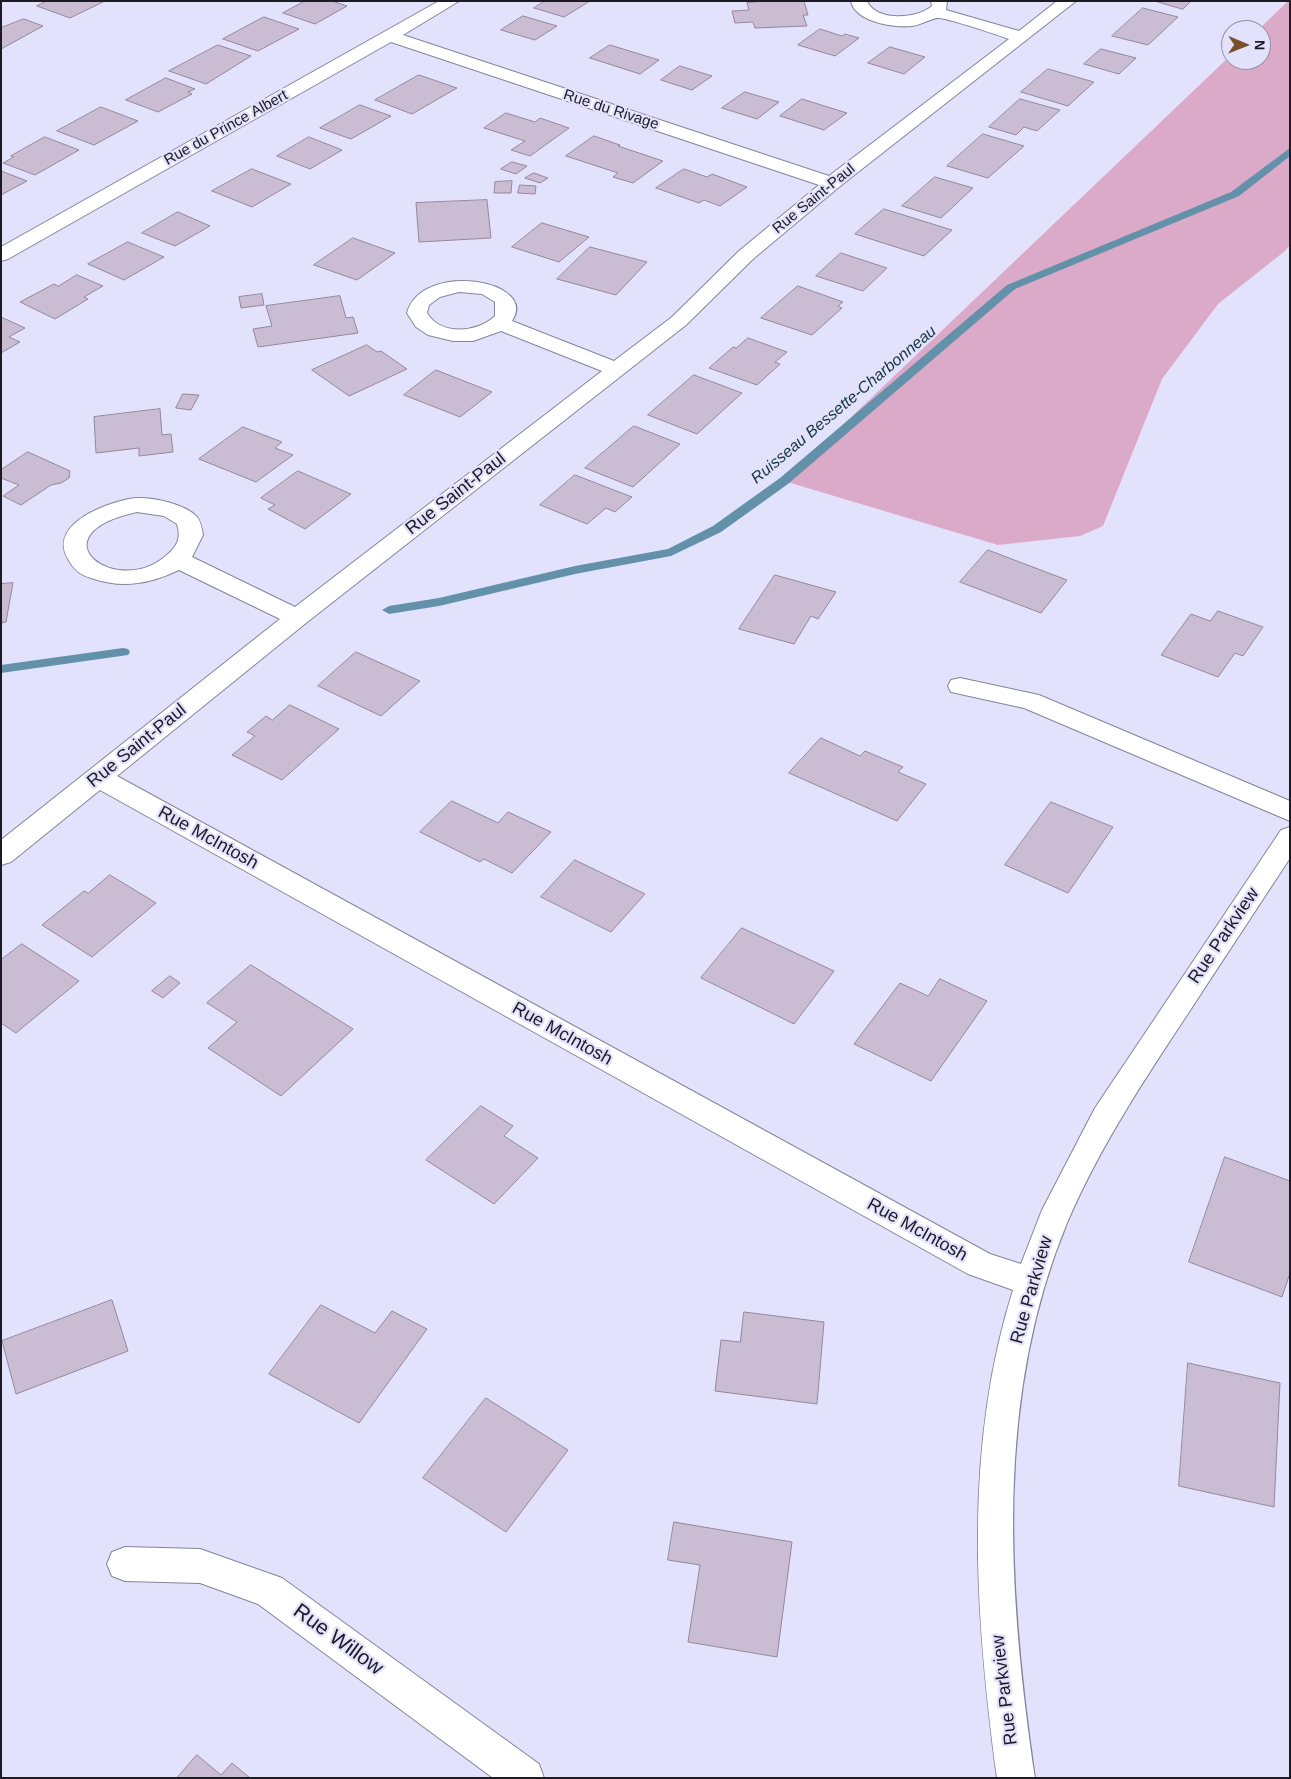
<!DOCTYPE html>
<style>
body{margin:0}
#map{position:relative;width:1291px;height:1779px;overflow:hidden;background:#e3e2fc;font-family:Helvetica,sans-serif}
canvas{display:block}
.frame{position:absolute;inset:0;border:2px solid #1c1b24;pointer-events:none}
.north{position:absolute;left:1221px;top:20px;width:50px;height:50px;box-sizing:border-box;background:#e3e2fc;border:1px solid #9392a6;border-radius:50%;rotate:91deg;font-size:14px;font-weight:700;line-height:20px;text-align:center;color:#1c1b24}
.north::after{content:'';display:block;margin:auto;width:18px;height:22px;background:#76512c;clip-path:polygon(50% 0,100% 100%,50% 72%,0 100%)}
</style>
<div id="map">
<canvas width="1291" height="1779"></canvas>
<div class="frame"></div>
<div class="north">N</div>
</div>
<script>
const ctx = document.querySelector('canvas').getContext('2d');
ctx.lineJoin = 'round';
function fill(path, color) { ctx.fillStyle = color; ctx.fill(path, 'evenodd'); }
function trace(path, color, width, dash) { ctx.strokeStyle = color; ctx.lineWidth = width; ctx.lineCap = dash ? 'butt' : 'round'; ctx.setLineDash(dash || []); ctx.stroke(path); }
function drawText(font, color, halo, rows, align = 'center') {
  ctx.font = font + ' Helvetica,sans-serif'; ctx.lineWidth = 4.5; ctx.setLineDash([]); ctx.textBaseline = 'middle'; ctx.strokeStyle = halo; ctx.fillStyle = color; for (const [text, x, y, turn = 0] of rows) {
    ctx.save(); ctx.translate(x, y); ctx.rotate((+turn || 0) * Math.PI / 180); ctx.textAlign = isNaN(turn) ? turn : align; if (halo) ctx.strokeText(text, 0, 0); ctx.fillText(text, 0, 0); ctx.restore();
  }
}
const green = new Path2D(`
 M 1288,1 L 1290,1 L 1290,245 L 1285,251 L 1218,304 L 1162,379 L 1103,526 L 1080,536 L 998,545 L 784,481 L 1231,55 L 1231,60 L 1261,60 L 1261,30 L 1258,30 Z`);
const stream = new Path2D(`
 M 1290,148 L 1290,156 L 1239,196 L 1015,289 L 788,484 L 721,532 L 671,556 L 575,574 L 439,606 L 389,614 L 382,610 L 389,606 L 439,598 L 575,566 L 668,549 L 713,526 L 780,478 L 1007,285 L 1231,192 Z
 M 123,648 L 128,649 L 130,652 L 128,655 L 1,673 L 1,665 Z`);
const building = new Path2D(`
 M 47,1 L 105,1 L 70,18 L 37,6 Z
 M 305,1 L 332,1 L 347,6 L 315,24 L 283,13 Z
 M 545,1 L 590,1 L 564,17 L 534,8 Z
 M 765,1 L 804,1 L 808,15 L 803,15 L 807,26 L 755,28 L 753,22 L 735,23 L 732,11 L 749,10 L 747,3 Z
 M 1155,1 L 1191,1 L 1183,9 Z
 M 1143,8 L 1178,17 L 1148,45 L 1112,36 Z
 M 523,16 L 557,26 L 535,40 L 501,30 Z
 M 264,17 L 299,29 L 258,51 L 223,39 Z
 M 24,19 L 43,26 L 1,49 L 1,28 Z
 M 820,29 L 842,36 L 845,34 L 859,38 L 835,56 L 798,45 Z
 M 218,45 L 251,56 L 206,84 L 169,71 Z
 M 610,45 L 659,60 L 640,74 L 590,58 Z
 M 890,47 L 925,57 L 904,74 L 868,63 Z
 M 1101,49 L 1136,58 L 1119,74 L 1084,64 Z
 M 680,66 L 712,76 L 692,90 L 661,80 Z
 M 1048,69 L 1094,82 L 1068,106 L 1021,92 Z
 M 419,75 L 457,88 L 412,114 L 375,100 Z
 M 166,78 L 195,89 L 188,92 L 192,94 L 158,112 L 126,100 Z
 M 745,92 L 779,102 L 757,119 L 722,108 Z
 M 802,99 L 847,113 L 824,130 L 780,116 Z
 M 1020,99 L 1060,110 L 1037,131 L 1024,127 L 1016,135 L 989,127 Z
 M 360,105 L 391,116 L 351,139 L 320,128 Z
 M 101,107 L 138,121 L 94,145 L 57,131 Z
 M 506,113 L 535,122 L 540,118 L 569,128 L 530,156 L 511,150 L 525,141 L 484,128 Z
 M 983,134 L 1024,146 L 988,178 L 947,166 Z
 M 594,136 L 620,145 L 618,146 L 663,161 L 633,183 L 613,177 L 618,173 L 566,156 Z
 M 45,137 L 79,150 L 35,175 L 3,163 L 14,157 L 11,156 Z
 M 309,137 L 342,150 L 310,169 L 277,156 Z
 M 512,162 L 527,166 L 516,174 L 501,169 Z
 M 252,169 L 291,184 L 252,207 L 212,191 Z
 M 684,169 L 707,177 L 712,174 L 747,187 L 720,206 L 704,200 L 699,203 L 656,188 Z
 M 1,171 L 27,181 L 1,195 Z
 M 534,173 L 548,178 L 540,183 L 525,178 Z
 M 935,177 L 973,188 L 941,218 L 902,206 Z
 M 512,181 L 511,193 L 494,193 L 495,182 Z
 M 520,185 L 536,186 L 535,194 L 518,193 Z
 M 487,200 L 491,238 L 419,242 L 416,203 Z
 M 884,209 L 952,230 L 924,256 L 855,234 Z
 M 178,212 L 210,226 L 175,246 L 142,233 Z
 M 542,223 L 589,237 L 559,262 L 512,247 Z
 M 353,238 L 395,253 L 357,280 L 314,265 Z
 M 128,242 L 164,257 L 124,280 L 88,264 Z
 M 590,247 L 647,262 L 616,295 L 557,279 Z
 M 841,253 L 887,268 L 863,291 L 816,276 Z
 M 77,275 L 103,286 L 84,297 L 88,299 L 55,319 L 20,302 L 54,284 L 58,286 Z
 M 798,286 L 843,302 L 838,306 L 842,308 L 812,335 L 761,318 Z
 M 262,294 L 264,305 L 241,308 L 239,297 Z
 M 340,296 L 346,318 L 353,317 L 358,333 L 258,347 L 253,329 L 272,326 L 266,306 Z
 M 1,317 L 25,328 L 9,337 L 20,342 L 1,353 Z
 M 748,338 L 787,352 L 775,362 L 780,364 L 757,385 L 709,368 L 733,347 L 736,348 Z
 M 367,345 L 377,352 L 381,351 L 407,369 L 349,396 L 312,370 Z
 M 436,370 L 492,392 L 460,417 L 404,395 Z
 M 694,375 L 742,393 L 697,434 L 648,415 Z
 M 183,394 L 199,395 L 191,410 L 176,408 Z
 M 160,409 L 162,435 L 171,434 L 173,452 L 139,456 L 139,448 L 96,453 L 94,417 Z
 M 634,426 L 680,444 L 633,487 L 585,468 Z
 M 243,427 L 282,442 L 275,448 L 293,455 L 256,482 L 199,459 Z
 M 28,452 L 70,471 L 69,478 L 61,483 L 51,485 L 21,505 L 3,496 L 19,485 L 1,478 L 1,470 Z
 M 298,471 L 351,494 L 305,529 L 268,509 L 275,505 L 261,498 Z
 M 575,475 L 632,497 L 615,512 L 606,508 L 587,524 L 540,505 Z
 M 988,550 L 1067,580 L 1041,613 L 960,582 Z
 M 775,575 L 836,592 L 818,619 L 811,616 L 794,644 L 739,629 Z
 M 13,583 L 6,622 L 1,623 L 1,584 Z
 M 1218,611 L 1263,627 L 1243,656 L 1235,653 L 1218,677 L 1161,655 L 1191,614 L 1210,621 Z
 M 356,652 L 420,681 L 381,716 L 318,686 Z
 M 290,705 L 339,729 L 282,780 L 232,755 L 255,736 L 247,732 L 266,716 L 272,720 Z
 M 821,738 L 860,756 L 865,751 L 903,767 L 898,772 L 926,784 L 897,821 L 789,773 Z
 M 452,801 L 498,823 L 508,812 L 551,832 L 512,873 L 484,859 L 480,862 L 420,832 Z
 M 1051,802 L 1113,827 L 1068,893 L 1005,865 Z
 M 575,860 L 645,894 L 611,932 L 541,897 Z
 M 110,875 L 156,903 L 92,957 L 42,925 L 84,891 L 88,893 Z
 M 742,928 L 834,971 L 794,1024 L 701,978 Z
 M 22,944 L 79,981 L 16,1033 L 1,1023 L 1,960 Z
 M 251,965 L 353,1029 L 281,1096 L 208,1048 L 237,1022 L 207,1003 Z
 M 170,976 L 180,983 L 163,998 L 152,991 Z
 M 940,979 L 987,1001 L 931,1081 L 854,1044 L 900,983 L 928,996 Z
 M 481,1106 L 513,1126 L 504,1136 L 538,1158 L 494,1204 L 426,1160 Z
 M 1225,1157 L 1290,1181 L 1290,1273 L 1282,1297 L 1189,1262 Z
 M 112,1300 L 128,1351 L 16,1394 L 2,1341 Z
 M 321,1305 L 375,1333 L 392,1311 L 427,1329 L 359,1423 L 269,1374 Z
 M 744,1312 L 824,1322 L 817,1404 L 715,1391 L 721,1340 L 740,1342 Z
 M 1188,1363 L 1280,1383 L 1274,1507 L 1179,1486 Z
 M 486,1398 L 568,1450 L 506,1532 L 423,1478 Z
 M 674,1522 L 792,1542 L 777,1657 L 688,1642 L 700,1565 L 668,1560 Z
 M 197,1755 L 221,1775 L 232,1763 L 250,1778 L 177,1778 Z`);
const minor = new Path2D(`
 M 439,1 L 459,1 L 403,35 L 829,176 L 1009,39 C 998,35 944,17 938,18 C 929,19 921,25 912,26 C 894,28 855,22 851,1 L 867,1 C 876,22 917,19 932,6 L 931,1 L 947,1 L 946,10 L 1019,31 L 1057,1 L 1076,1 L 839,187 L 753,259 L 686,325 L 306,623 L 117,776 L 990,1254 L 1021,1264 L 1042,1210 L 1095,1108 L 1281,830 L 1290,827 L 1290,858 C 1256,910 1222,961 1189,1012 C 1144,1080 1099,1148 1067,1223 C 994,1399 1008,1594 1035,1778 L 997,1778 C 975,1615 963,1449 1013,1290 L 968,1274 L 100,790 L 11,862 L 1,865 L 1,840 L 280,619 L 179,570 C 149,584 123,589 91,578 C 80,575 73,569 68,559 C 47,523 110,501 136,498 C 152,497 186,504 197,517 C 201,522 202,529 203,535 L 192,557 L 295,607 L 602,371 L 501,331 L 473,341 L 453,341 L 428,335 L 416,327 L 407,313 C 421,260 540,280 512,321 L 614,361 L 672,317 L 739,251 L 819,185 L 391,42 L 8,259 L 1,261 L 1,247 ZM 459,292 L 482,294 L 495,302 L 495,316 C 477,333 441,336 427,313 L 429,305 L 440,297 ZM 137,512 L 164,516 L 177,524 C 181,537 178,545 168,554 C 118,601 31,535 137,512 Z
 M 960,678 L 1039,695 L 1290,801 L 1290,821 L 1024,708 L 951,692 L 948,686 L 951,680 Z
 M 125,1547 L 200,1549 L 282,1578 L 539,1764 L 544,1778 L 493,1778 L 258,1604 L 200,1583 L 125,1581 L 112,1576 L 107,1564 L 112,1552 Z`);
const farStreetnames = [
 ["Rue du Rivage",611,110,18],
 ["Rue du Prince Albert",226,128,-29],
 ["Rue Saint-Paul",814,199,-39]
];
const farWaternames = [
 ["Ruisseau Bessette-Charbonneau",844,405,-40]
];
const streetNames = [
 ["Rue Saint-Paul",456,494,-38],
 ["Rue Saint-Paul",137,746,-39],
 ["Rue McIntosh",208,838,29],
 ["Rue Parkview",1224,936,-56],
 ["Rue McIntosh",562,1034,29],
 ["Rue McIntosh",917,1230,29],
 ["Rue Parkview",1032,1290,-74],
 ["Rue Parkview",1005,1690,-97]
];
const nearStreetnames = [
 ["Rue Willow",338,1640,36]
];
fill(green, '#dbaac8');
fill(stream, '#6391aa');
fill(building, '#cabcd2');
trace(building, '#94879c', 1);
trace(minor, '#84849a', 2);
fill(minor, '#fff');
drawText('15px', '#1c1b24', '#e3e2fc', farStreetnames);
drawText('italic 16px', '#163543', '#e3e2fc', farWaternames);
drawText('18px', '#1c1b24', '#e3e2fc', streetNames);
drawText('21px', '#1c1b24', '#e3e2fc', nearStreetnames);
</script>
